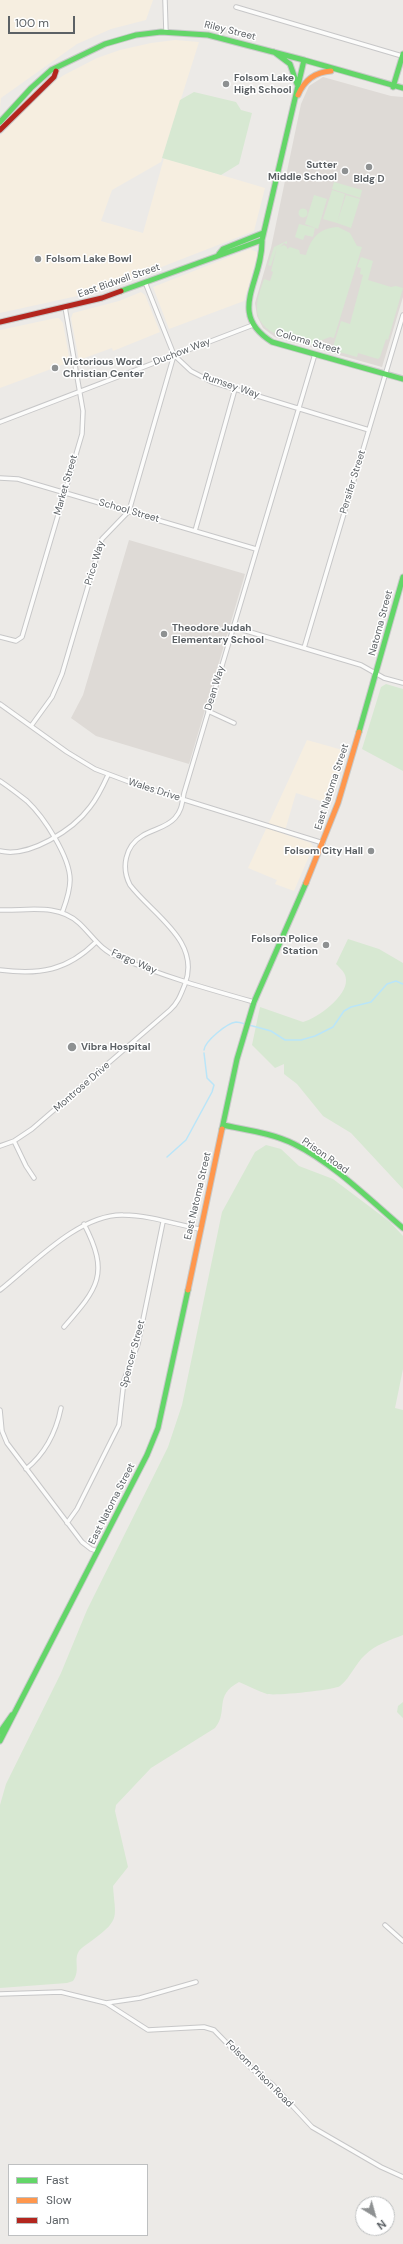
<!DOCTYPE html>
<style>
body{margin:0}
#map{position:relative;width:403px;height:2244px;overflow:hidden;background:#eceae7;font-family:"DM Sans",sans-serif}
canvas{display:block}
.legend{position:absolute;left:8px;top:2164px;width:140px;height:72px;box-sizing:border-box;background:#fff;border:1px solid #bec0c1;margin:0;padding:5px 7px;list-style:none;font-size:12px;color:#5c6165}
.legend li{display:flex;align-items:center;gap:8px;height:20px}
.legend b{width:20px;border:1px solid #bec0c1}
.north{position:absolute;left:355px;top:2196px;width:40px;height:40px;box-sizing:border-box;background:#fff;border:1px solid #bec0c1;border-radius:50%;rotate:143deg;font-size:11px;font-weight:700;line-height:16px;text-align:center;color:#5c6165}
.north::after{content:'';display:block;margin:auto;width:14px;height:18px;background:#8e9192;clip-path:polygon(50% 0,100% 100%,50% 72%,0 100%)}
.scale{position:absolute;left:8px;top:16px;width:67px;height:18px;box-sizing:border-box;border:2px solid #5c6165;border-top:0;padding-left:5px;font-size:12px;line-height:14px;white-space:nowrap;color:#5c6165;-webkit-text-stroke:3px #fff;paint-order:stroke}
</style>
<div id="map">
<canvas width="403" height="2244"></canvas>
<ul class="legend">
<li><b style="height:5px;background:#63d668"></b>Fast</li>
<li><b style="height:5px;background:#ff974d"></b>Slow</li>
<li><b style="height:5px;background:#b3261e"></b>Jam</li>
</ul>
<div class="north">N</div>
<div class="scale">100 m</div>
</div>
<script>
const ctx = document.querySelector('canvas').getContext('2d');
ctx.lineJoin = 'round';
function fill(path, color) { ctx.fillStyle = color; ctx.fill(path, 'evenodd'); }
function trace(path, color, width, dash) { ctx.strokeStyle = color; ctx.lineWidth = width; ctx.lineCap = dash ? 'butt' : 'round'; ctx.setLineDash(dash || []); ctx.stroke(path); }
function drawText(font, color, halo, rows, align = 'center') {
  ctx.font = font + ' "DM Sans",sans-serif'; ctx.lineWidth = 3; ctx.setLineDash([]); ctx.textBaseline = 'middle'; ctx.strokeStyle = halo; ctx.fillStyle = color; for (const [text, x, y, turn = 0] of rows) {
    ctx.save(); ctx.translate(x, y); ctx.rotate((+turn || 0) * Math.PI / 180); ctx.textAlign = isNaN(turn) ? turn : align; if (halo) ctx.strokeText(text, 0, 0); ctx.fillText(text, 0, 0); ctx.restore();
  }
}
const commercial = new Path2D(`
 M 0,0 L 153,0 L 146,20 L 111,29 L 77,44 L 1,98 L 0,108 Z
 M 175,40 L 199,42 L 161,162 L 112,190 L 101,221 L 143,233 L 164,158 L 265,188 L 254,231 L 100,291 L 0,313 L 0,136 L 49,85 L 64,75 L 97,58 L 120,50 L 151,43 Z
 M 250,249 L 257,252 L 257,257 L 244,301 L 169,329 L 153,287 Z
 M 141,292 L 145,295 L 160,332 L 113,351 L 112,348 L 79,360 L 71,318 L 73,313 L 119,301 Z
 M 56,318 L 59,318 L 63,323 L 70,362 L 0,388 L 0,330 Z
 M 307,740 L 346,751 L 330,804 L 296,793 L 284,834 L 311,843 L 313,847 L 294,891 L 275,884 L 277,880 L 248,868 Z`);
const education = new Path2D(`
 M 323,77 L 391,96 L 403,97 L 403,297 L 382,367 L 275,337 L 263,328 L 257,316 L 255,303 L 271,248 L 301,104 L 309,86 Z
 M 129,540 L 245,574 L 189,764 L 96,736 L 71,718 L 83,695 Z`);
const green = new Path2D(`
 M 194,92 L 236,102 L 241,110 L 252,113 L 239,164 L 221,175 L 162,158 L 180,100 Z
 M 334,182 L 362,190 L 360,198 L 332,189 Z
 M 332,190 L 345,194 L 337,223 L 323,219 Z
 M 314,195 L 327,199 L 318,229 L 305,224 Z
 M 346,195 L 360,199 L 351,228 L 337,223 Z
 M298.5 213a4.5 4.5 0 1 1 9 0a4.5 4.5 0 1 1-9 0Z
 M 299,224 L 315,228 L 313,237 L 305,235 L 303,240 L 295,237 Z
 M 338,227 L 350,233 L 357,246 L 362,247 L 334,338 L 330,337 L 317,342 L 316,346 C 295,340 256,336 257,307 C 257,298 261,288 264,279 L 270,281 L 273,272 L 271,271 L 277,247 L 271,266 L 268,265 L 274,247 L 287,241 L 287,244 L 284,243 L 280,247 L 284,245 L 287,247 L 287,249 L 290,247 L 299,250 L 300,254 L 306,255 C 311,238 319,228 338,227 Z
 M 361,257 L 373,261 L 368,280 L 391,287 L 396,286 L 403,288 L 388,340 L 386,339 L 380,357 L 378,359 L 358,353 L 357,357 L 332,350 L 341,321 L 350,324 L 363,275 L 360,274 L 361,268 L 357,267 Z
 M 386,684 L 403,689 L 403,771 L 362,749 L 381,687 Z
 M 348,939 L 379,949 L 403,963 L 403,1189 L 351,1133 L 323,1116 L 297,1084 L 284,1074 L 284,1064 L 275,1068 L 252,1045 L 260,1007 L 303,1022 C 318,1018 347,996 346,980 C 346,973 341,969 336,964 Z
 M 266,1145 L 281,1149 L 299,1166 L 333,1179 L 390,1222 L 403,1236 L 403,1369 L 395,1408 L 403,1410 L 403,1635 C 390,1640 375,1645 365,1655 C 355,1664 351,1677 340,1686 C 335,1690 275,1696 267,1694 C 258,1691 249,1686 239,1682 C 213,1696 229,1711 215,1728 L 151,1768 L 116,1805 L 115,1811 L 128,1867 L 113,1886 C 115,1917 121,1919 94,1939 C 89,1943 82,1947 79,1951 C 73,1960 81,1970 73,1981 L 67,1983 L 0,1988 L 0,1805 L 6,1784 L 61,1673 L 87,1610 L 168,1447 L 182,1405 L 222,1212 L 255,1152 Z
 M 403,1702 L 403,1718 L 397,1712 L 398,1706 Z`);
const stream = new Path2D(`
 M 249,1025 L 271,1031 L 285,1040 L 301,1040 L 315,1036 L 333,1027 L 344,1011 L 351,1007 L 371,1002 L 387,984 L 396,981 L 403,984
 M 204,1050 C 205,1041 227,1023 236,1022 C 239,1022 242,1023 245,1024
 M 167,1157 L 186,1140 L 212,1092 L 214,1085 L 207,1078 L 204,1053`);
const street = new Path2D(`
 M 165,0 L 166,32
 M 236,7 L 402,56
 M 145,282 L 174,355 L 191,371 L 212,382 L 369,430
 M 0,422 L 253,325
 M 0,478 L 18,479 L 256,549
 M 195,531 L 235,389
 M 233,627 L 361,665 L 384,678 L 403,683
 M 0,637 L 16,641 L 22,637 L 82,434 L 83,411 L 65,307
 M 304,648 L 403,315
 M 0,704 L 67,752 L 95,769 L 140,786 L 323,843
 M 208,711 L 234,723
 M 31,726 L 52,697 L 62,674 L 102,539 L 129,511 L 174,355
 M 0,781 C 9,787 18,794 27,801 C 44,817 70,857 70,880 C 70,892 66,902 62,913
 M 0,851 C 29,858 73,830 90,807 C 98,797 103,786 108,775
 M 0,910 C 27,911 57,903 79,923 C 92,935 100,950 118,957 C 162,976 208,989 254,1002
 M 0,970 C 39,975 67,971 96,942
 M 14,1141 L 26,1166 L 34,1178
 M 0,1146 L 14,1141 L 32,1129 L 170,1010 C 178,1003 181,994 185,984 C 201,941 153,915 130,885 C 121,868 125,846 142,836 C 153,829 166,828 175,818 C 182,810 182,803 184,793 L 315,354
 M 0,1290 C 33,1264 79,1214 123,1215 C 148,1215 175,1224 199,1229
 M 64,1327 C 98,1288 110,1274 84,1224
 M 0,1410 L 2,1431 L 7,1443 L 82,1542 L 91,1549 L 97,1551
 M 26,1469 C 46,1453 56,1432 61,1408
 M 67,1523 L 77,1509 L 119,1425 L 124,1380 L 138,1344 L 163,1222
 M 385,1925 L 403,1941
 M 0,1994 L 61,1992 L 106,2003 L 148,2030 L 204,2027 L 214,2030 L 252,2069 L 273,2085 L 312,2127 L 381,2167 L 403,2177
 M 106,2003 L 140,1998 L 196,1982`);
const fast = new Path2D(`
 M 274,52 L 290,64 L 297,84
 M 393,87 L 403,54
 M 0,122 L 31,88 L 51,70 L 105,44 L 136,35 L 161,32 L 208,35 L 304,60
 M 262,240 C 263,282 226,313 272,342 L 403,379
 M 219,254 L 223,249 L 263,233
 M 121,291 L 262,240 L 304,60 L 403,88
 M 359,732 L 403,577
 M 223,1125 C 246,1130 272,1133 294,1144 C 333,1163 370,1200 403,1228
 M 222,1129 L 237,1059 L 254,1002 L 306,883
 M 0,1732 L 12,1715
 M 0,1741 L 147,1455 L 158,1428 L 188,1290`);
const slow = new Path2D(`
 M 298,95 C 304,81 315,72 331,71
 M 306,883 L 338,803 L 359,732
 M 188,1290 L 222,1129`);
const jam = new Path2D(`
 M 0,130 L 54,77 L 56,71
 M 0,322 L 102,298 L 121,291`);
const markers = [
 [226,84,4,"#8e9192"],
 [369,167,4,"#8e9192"],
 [345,171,4,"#8e9192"],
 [38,259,4,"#8e9192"],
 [55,368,4,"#8e9192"],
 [164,634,4,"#8e9192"],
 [371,851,4,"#8e9192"],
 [326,945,4,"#8e9192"],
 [72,1047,5,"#8e9192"]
];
const streetNames = [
 ["Riley Street",230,31,14],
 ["East Bidwell Street",119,281,-19],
 ["Coloma Street",308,342,16],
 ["Duchow Way",182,352,-21],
 ["Rumsey Way",231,386,19],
 ["Persifer Street",353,482,-73],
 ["Market Street",66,485,-74],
 ["School Street",129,511,16],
 ["Price Way",95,563,-73],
 ["Natoma Street",381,623,-75],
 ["Dean Way",215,688,-73],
 ["East Natoma Street",332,787,-72],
 ["Wales Drive",154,790,18],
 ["Fargo Way",134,962,23],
 ["Montrose Drive",82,1087,-41],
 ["Prison Road",325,1156,35],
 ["East Natoma Street",198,1196,-77],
 ["Spencer Street",133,1354,-75],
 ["East Natoma Street",112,1504,-63],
 ["Folsom Prison Road",259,2074,45]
];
const poiNames = [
 ["Folsom Lake",234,78],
 ["High School",234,90],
 ["Sutter",337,165,"right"],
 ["Middle School",337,177,"right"],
 ["Bldg D",369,179,"center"],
 ["Folsom Lake Bowl",46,259],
 ["Victorious Word",63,362],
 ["Christian Center",63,374],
 ["Theodore Judah",172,628],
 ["Elementary School",172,640],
 ["Folsom City Hall",363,851,"right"],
 ["Folsom Police",318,939,"right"],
 ["Station",318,951,"right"],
 ["Vibra Hospital",81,1047]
];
fill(commercial, '#f6eee0');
fill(education, '#dedad6');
fill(green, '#d7e8d2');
trace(stream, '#bae5f8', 1.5);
trace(street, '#c7c7c8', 5.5);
trace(fast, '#c8c9c9', 7);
trace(slow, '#c8c9c9', 7);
trace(jam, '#c8c9c9', 7);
trace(street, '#fcfcfb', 3.5);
trace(fast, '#63d668', 5);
trace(slow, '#ff974d', 5);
trace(jam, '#b3261e', 5);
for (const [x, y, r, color] of markers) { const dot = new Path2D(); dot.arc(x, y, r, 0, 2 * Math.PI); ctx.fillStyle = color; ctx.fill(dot); trace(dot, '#fff', 1.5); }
drawText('10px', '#5c6165', '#fff', streetNames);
drawText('bold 10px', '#5c6165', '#fff', poiNames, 'left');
</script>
